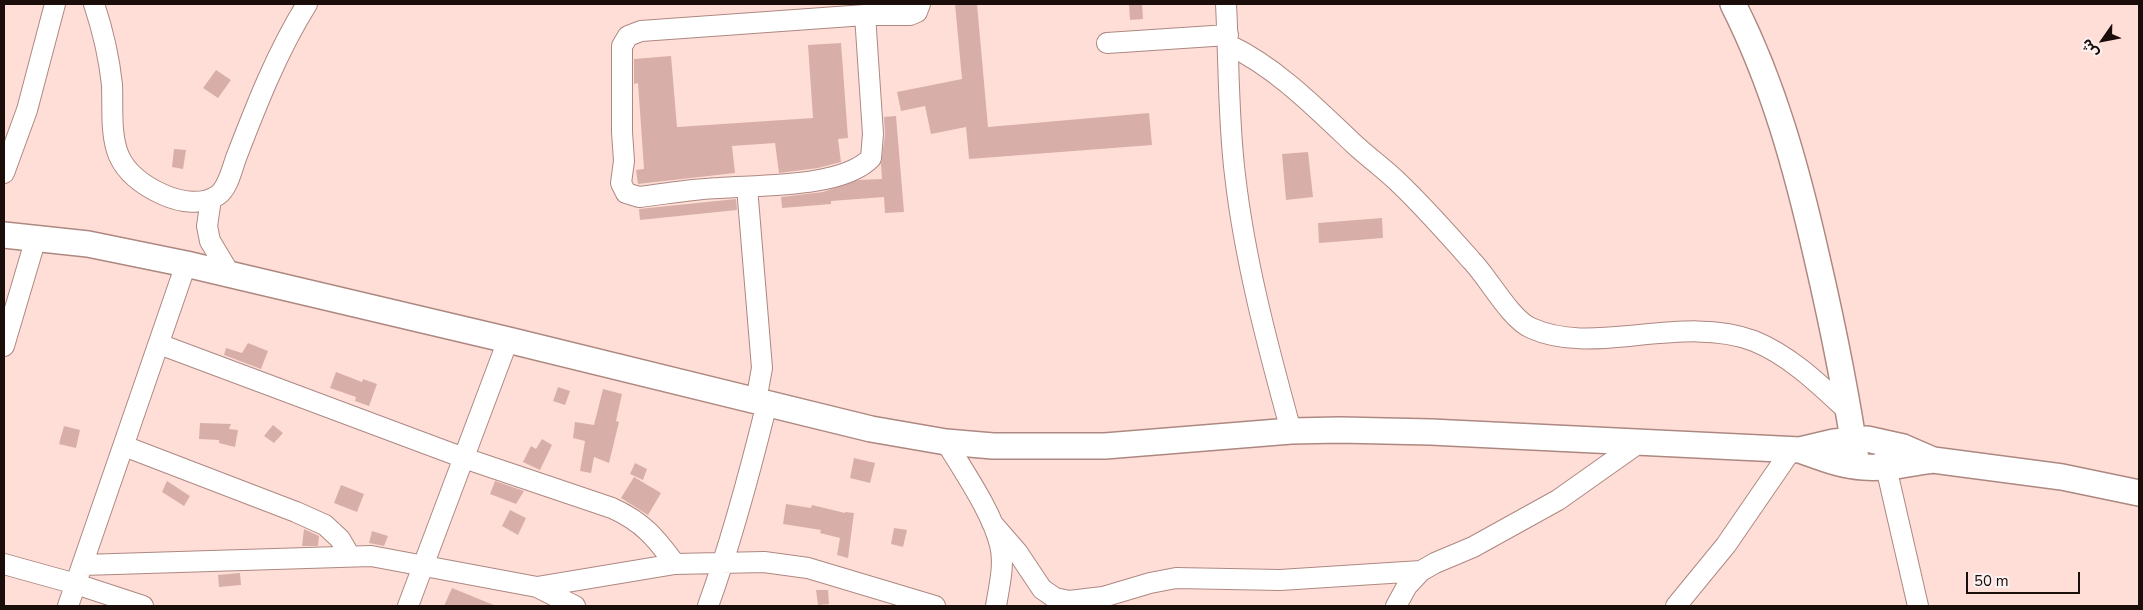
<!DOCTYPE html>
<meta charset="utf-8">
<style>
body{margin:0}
#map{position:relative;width:2143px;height:610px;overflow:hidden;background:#ffded7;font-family:"Nunito Sans","Noto Sans Arabic",sans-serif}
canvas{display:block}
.frame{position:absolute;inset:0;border:5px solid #1a0d0a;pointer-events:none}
.north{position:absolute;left:2078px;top:15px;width:50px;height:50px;-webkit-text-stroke:4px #faf1f0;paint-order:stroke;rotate:237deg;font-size:14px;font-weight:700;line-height:20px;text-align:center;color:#1a0d0a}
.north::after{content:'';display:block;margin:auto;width:18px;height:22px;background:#1a0d0a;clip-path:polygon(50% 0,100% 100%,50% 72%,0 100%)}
.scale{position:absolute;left:1966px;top:572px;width:114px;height:22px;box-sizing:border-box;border:2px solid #1a0d0a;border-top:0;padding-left:6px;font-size:15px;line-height:18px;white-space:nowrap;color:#1a0d0a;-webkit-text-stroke:4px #faf1f0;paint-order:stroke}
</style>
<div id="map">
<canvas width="2143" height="610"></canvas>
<div class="frame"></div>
<div class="north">ش</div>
<div class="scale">50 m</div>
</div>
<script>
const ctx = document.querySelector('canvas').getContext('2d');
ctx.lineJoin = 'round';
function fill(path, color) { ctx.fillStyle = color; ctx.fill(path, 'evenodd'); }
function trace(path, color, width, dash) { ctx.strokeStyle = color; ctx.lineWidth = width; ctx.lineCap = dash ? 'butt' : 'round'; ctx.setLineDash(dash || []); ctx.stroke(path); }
const building = new Path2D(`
 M 955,4 L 977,4 L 988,127 L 1149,113 L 1152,145 L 969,159 L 966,127 L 931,134 L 925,106 L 901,111 L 897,92 L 962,79 Z
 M 1129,4 L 1142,4 L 1143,19 L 1130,20 Z
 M 841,43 L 848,138 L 838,139 L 841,162 L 818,168 L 779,173 L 775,143 L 732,146 L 735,173 L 638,184 L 636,170 L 644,169 L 638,83 L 634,84 L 634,59 L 671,56 L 677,127 L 813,118 L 808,45 Z
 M 216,70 L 231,80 L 218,98 L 203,88 Z
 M 896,116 L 904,212 L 885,213 L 884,197 L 831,201 L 831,204 L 782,208 L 781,197 L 823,192 L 858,180 L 882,179 L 881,164 L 885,135 L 884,117 Z
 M 174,149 L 186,150 L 183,169 L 172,167 Z
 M 1308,152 L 1313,197 L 1286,200 L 1282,154 Z
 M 736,199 L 737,210 L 640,220 L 639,209 Z
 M 1382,218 L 1383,238 L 1319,243 L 1318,223 Z
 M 248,343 L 268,351 L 261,369 L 224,355 L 226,348 L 242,353 Z
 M 336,372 L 362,382 L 363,379 L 377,384 L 369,406 L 355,401 L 356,397 L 330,388 Z
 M 558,387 L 570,391 L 565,405 L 553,401 Z
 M 603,389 L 622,394 L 616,421 L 619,422 L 609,463 L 594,457 L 591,473 L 580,471 L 585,441 L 573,438 L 575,422 L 594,425 Z
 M 200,423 L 231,424 L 229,429 L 238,430 L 235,447 L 219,443 L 219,440 L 199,439 Z
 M 273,425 L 283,433 L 274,443 L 264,436 Z
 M 64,426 L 80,430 L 76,448 L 59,444 Z
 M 542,439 L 552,445 L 540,470 L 523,462 L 531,446 L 536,449 Z
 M 854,458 L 875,463 L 870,483 L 850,478 Z
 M 635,463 L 647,469 L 643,480 L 630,474 Z
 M 634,477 L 661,493 L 648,515 L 621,498 Z
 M 167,481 L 190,496 L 184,506 L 162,492 Z
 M 495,481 L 524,491 L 516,504 L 490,494 Z
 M 341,485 L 364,494 L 357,512 L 334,503 Z
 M 786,504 L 811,508 L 812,505 L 845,513 L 845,512 L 854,513 L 848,558 L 837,555 L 840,538 L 820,533 L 821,530 L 783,524 Z
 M 510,510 L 526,518 L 518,535 L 502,526 Z
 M 894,528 L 907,530 L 903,547 L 891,544 Z
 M 304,529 L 319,536 L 318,546 L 302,546 Z
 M 372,531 L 388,536 L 384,546 L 369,543 Z
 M 240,573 L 241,585 L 219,587 L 218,575 Z
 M 452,588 L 496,606 L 444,606 Z
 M 816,590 L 828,590 L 829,604 L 818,605 Z`);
const minor = new Path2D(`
 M 94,4 C 103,31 109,56 112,85 C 113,107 110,135 119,156 C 127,174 146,187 164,195 C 180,202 203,206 218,195 C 228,188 232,169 236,158 C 256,106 277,52 307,4
 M 1226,4 C 1229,60 1228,119 1235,175 C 1245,262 1268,347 1291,431
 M 865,15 L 873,134 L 871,158 C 842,188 759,185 719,188 C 692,189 665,194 639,197 L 626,193 L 621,183 L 624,161 L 622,132 L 622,46 L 628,36 L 641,31 L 865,15 L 910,15 L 917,12 L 920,4
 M 1107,43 L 1228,35
 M 1229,45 C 1277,68 1316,108 1354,144 C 1369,158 1386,170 1400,184 C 1425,208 1448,234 1471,260 C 1488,277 1510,319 1531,328 C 1562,342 1597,339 1629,336 C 1670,332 1716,326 1754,341 C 1791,356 1821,386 1849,412
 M 4,173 L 27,110 L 55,4
 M 747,187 L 762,368 L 756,401
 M 211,199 L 207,226 L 210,241 L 231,276
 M 159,344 L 464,458 L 612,508 C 643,522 656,538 675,564
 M 4,346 L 36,238
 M 946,442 C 964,472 992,512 1000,545 C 1005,564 999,587 996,606
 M 124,446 L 296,512 L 325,525 L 340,539 L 350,556
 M 1885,454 L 1886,467 L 1918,606
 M 992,523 L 1018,553 L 1042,589 L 1055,598 L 1069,601 L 1103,597 L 1150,583 L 1176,578 L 1280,580 L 1421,571
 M 4,564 L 76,584 L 143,606
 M 83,565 L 371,556 L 537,587 L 675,564 L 764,562 L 808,568 L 935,606
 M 537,587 L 575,606
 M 68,606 L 186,264
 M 408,606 L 508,340
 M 708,606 C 732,540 750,472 767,403
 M 1396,606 L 1407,586 L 1421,571 L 1435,563 L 1473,547 L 1558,500 L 1640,442
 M 1676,606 L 1726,545 L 1792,449`);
const major = new Path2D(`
 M 1733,4 C 1774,85 1797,170 1817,258 C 1833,327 1847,396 1857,466
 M 4,235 L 88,244 L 186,264 L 508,340 L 871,429 L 946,442 L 993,446 L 1105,446 L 1291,431 L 1340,430 L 1431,432 L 1800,450 C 1820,457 1841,466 1863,467 C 1887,469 1910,463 1933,460
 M 1800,450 L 1834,442 L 1867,439 L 1903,447 L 1933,460 L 2062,477 L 2139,493`);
fill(building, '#d7afa8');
trace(minor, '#ad8881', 22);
trace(major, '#ad8881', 28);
trace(minor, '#fff', 20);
trace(major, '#fff', 25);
</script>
